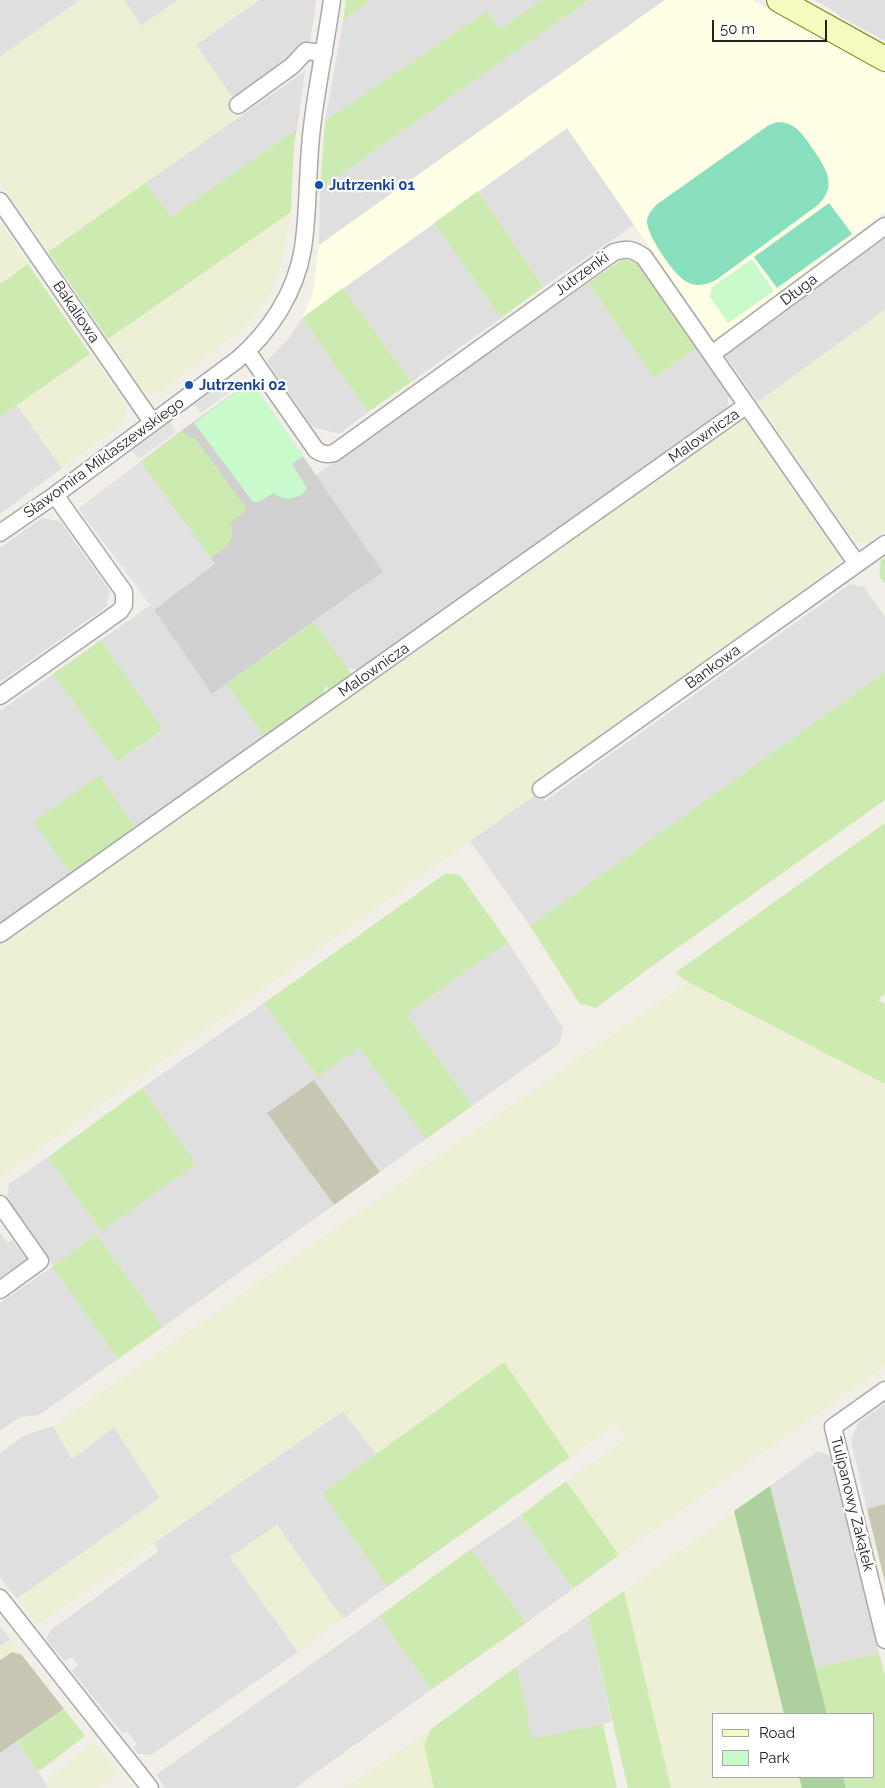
<!DOCTYPE html>
<meta charset="utf-8">
<style>
body{margin:0}
#map{position:relative;width:885px;height:1788px;overflow:hidden;background:#f2efe9;font-family:Raleway,sans-serif}
canvas{display:block}
.legend{position:absolute;left:712px;top:1713px;width:162px;height:65px;box-sizing:border-box;background:#fff;border:1px solid #a7a7a7;margin:0;padding:6px 9px;list-style:none;font-size:15px;color:#222}
.legend li{display:flex;align-items:center;gap:10px;height:25px}
.legend b{width:25px;border:1px solid #a7a7a7}
.scale{position:absolute;left:712px;top:20px;width:115px;height:22px;box-sizing:border-box;border:2px solid #222;border-top:0;padding-left:6px;font-size:15px;line-height:18px;white-space:nowrap;color:#222;-webkit-text-stroke:4px #fff;paint-order:stroke}
</style>
<div id="map">
<canvas width="885" height="1788"></canvas>
<ul class="legend">
<li><b style="height:6px;background:#f7fabf"></b>Road</li>
<li><b style="height:14px;background:#c8facc"></b>Park</li>
</ul>
<div class="scale">50 m</div>
</div>
<script>
const ctx = document.querySelector('canvas').getContext('2d');
ctx.lineJoin = 'round';
function fill(path, color) { ctx.fillStyle = color; ctx.fill(path, 'evenodd'); }
function trace(path, color, width, dash) { ctx.strokeStyle = color; ctx.lineWidth = width; ctx.lineCap = dash ? 'butt' : 'round'; ctx.setLineDash(dash || []); ctx.stroke(path); }
function drawText(font, color, halo, rows, align = 'center') {
  ctx.font = font + ' Raleway,sans-serif'; ctx.lineWidth = 4.5; ctx.setLineDash([]); ctx.textBaseline = 'middle'; ctx.strokeStyle = halo; ctx.fillStyle = color; for (const [text, x, y, turn = 0] of rows) {
    ctx.save(); ctx.translate(x, y); ctx.rotate((+turn || 0) * Math.PI / 180); ctx.textAlign = isNaN(turn) ? turn : align; if (halo) ctx.strokeText(text, 0, 0); ctx.fillText(text, 0, 0); ctx.restore();
  }
}
const residential = new Path2D(`
 M 0,0 L 80,0 L 0,57 Z
 M 124,0 L 178,0 L 141,26 Z
 M 259,0 L 316,0 L 310,43 L 292,59 L 233,99 L 195,45 Z
 M 371,0 L 542,0 L 500,29 L 487,11 L 325,121 L 343,21 Z
 M 589,0 L 665,0 L 319,245 L 320,189 Z
 M 815,0 L 885,0 L 885,41 L 843,18 L 834,11 Z
 M 305,71 L 297,129 L 170,218 L 145,183 Z
 M 567,128 L 634,225 L 543,287 L 478,191 Z
 M 434,223 L 501,318 L 411,382 L 343,288 Z
 M 885,235 L 885,310 L 758,402 L 724,354 Z
 M 588,283 L 654,378 L 697,348 L 729,394 L 727,411 L 366,670 L 347,668 L 314,622 L 383,572 L 316,475 Z
 M 302,318 L 368,412 L 339,434 L 312,427 L 267,361 L 289,338 Z
 M 17,405 L 62,468 L 0,514 L 0,417 Z
 M 42,518 L 60,521 L 110,591 L 106,607 L 0,682 L 0,548 Z
 M 850,584 L 864,587 L 885,617 L 885,672 L 530,926 L 470,841 L 539,792 L 545,801 Z
 M 151,605 L 212,694 L 226,684 L 266,739 L 137,830 L 34,822 L 73,876 L 0,927 L 0,711 L 53,674 L 117,762 L 163,731 L 101,640 Z
 M 508,942 L 563,1028 L 559,1044 L 472,1106 L 406,1014 Z
 M 264,1003 L 318,1077 L 359,1048 L 426,1139 L 380,1172 L 314,1080 L 268,1113 L 334,1205 L 163,1327 L 96,1234 L 53,1266 L 7,1199 L 9,1184 L 48,1157 L 101,1231 L 195,1164 L 142,1088 Z
 M 0,1233 L 7,1243 L 12,1240 L 27,1259 L 0,1278 Z
 M 52,1267 L 118,1359 L 39,1415 L 20,1417 L 0,1431 L 0,1303 Z
 M 885,1404 L 885,1504 L 867,1509 L 851,1441 L 858,1423 Z
 M 343,1411 L 376,1454 L 322,1493 L 387,1587 L 343,1619 L 277,1525 L 230,1557 L 298,1652 L 151,1755 L 138,1754 L 133,1747 L 137,1744 L 127,1731 L 123,1734 L 71,1670 L 78,1665 L 72,1657 L 64,1661 L 46,1639 L 50,1631 L 159,1551 L 154,1543 Z
 M 53,1426 L 72,1459 L 114,1427 L 160,1498 L 17,1599 L 0,1577 L 0,1453 L 25,1435 Z
 M 818,1451 L 831,1456 L 879,1653 L 816,1668 L 770,1486 Z
 M 521,1515 L 573,1589 L 526,1623 L 471,1549 Z
 M 379,1616 L 431,1690 L 295,1788 L 166,1788 L 156,1775 Z
 M 588,1616 L 612,1722 L 532,1740 L 517,1666 Z
 M 0,1626 L 10,1639 L 0,1646 Z
 M 17,1742 L 38,1772 L 49,1788 L 0,1788 L 0,1753 Z`);
const education = new Path2D(`
 M 665,0 L 752,0 L 885,74 L 885,212 L 760,307 L 714,340 L 567,128 L 302,318 L 311,299 L 314,285 L 319,245 Z`);
const religious = new Path2D(`
 M 251,381 L 383,572 L 212,694 L 151,605 L 79,509 L 182,430 Z`);
const construction = new Path2D(`
 M 314,1080 L 380,1172 L 334,1205 L 267,1113 Z
 M 885,1504 L 885,1582 L 867,1509 Z
 M 12,1652 L 21,1654 L 64,1709 L 0,1753 L 0,1660 Z`);
const farmland = new Path2D(`
 M 80,0 L 124,0 L 141,26 L 178,0 L 259,0 L 196,45 L 244,113 L 48,252 L 0,182 L 0,57 Z
 M 291,212 L 280,267 L 270,293 L 256,314 L 240,330 L 159,394 L 144,392 L 108,339 Z
 M 0,222 L 28,264 L 0,284 Z
 M 885,310 L 885,530 L 869,542 L 854,541 L 758,402 Z
 M 90,354 L 127,405 L 123,425 L 62,468 L 17,405 Z
 M 744,417 L 838,549 L 836,566 L 534,785 L 539,792 L 0,1177 L 0,942 Z
 M 688,982 L 885,1084 L 885,1366 L 619,1555 L 566,1481 L 626,1439 L 616,1424 L 570,1457 L 504,1363 L 376,1454 L 343,1411 L 36,1626 L 17,1599 L 160,1498 L 114,1427 L 72,1459 L 53,1426 Z
 M 734,1512 L 784,1714 L 714,1714 L 714,1777 L 799,1777 L 802,1788 L 671,1788 L 624,1591 Z
 M 277,1525 L 343,1619 L 298,1652 L 230,1557 Z
 M 10,1639 L 21,1654 L 11,1652 L 0,1660 L 0,1646 Z
 M 431,1729 L 424,1745 L 434,1788 L 345,1788 Z
 M 94,1742 L 114,1767 L 117,1775 L 98,1788 L 49,1788 L 44,1782 Z`);
const grass = new Path2D(`
 M 346,0 L 371,0 L 343,21 Z
 M 542,0 L 589,0 L 320,189 L 325,121 L 487,11 L 500,29 Z
 M 297,129 L 294,144 L 291,212 L 108,339 L 48,252 L 145,183 L 171,217 Z
 M 478,191 L 543,287 L 501,318 L 434,223 Z
 M 621,260 L 632,260 L 641,266 L 697,348 L 654,378 L 588,283 Z
 M 28,264 L 90,354 L 0,417 L 0,284 Z
 M 343,288 L 411,382 L 368,412 L 302,318 Z
 M 182,430 L 189,438 L 195,438 L 246,508 L 246,511 L 231,522 C 236,543 226,547 210,558 L 141,462 Z
 M 885,558 L 885,584 L 879,576 L 881,560 Z
 M 314,622 L 354,677 L 331,693 L 325,685 L 322,700 L 266,739 L 226,684 Z
 M 101,640 L 163,730 L 117,762 L 53,674 Z
 M 885,672 L 885,800 L 659,961 L 596,1008 L 579,1003 L 530,926 Z
 M 99,776 L 137,830 L 73,876 L 33,822 Z
 M 885,823 L 885,994 L 878,1000 L 885,1004 L 885,1084 L 688,982 L 675,973 Z
 M 446,873 L 460,875 L 508,942 L 406,1014 L 472,1106 L 426,1139 L 359,1048 L 318,1077 L 264,1003 Z
 M 142,1088 L 196,1164 L 101,1231 L 48,1157 Z
 M 96,1234 L 163,1327 L 118,1359 L 52,1267 Z
 M 504,1362 L 570,1457 L 387,1587 L 322,1493 Z
 M 566,1481 L 619,1555 L 573,1589 L 521,1515 Z
 M 471,1549 L 526,1623 L 431,1690 L 379,1616 Z
 M 624,1591 L 671,1788 L 628,1788 L 588,1616 Z
 M 879,1653 L 885,1676 L 885,1788 L 846,1788 L 843,1777 L 874,1777 L 874,1714 L 827,1714 L 816,1668 Z
 M 517,1666 L 532,1739 L 603,1724 L 617,1788 L 434,1788 L 424,1745 L 431,1729 Z
 M 64,1709 L 85,1736 L 38,1772 L 17,1742 Z`);
const forest = new Path2D(`
 M 770,1486 L 827,1714 L 784,1714 L 734,1511 Z
 M 799,1777 L 843,1777 L 846,1788 L 802,1788 Z`);
const park = new Path2D(`
 M 752,259 L 774,291 L 728,323 L 710,297 L 712,287 Z
 M 251,381 L 303,456 L 292,464 L 307,488 C 299,501 284,501 273,493 L 259,502 L 253,502 L 194,423 Z`);
const pitch = new Path2D(`
 M 777,122 C 796,122 803,135 813,149 C 826,169 838,185 818,205 L 716,280 C 707,285 696,287 687,282 C 675,277 647,235 647,222 C 647,215 652,210 656,205 L 769,125 Z
 M 829,203 L 852,234 L 777,288 L 754,257 Z`);
const parking = new Path2D(`
 M 228,376 L 228,381 L 234,389 L 201,413 L 195,405 L 191,403 Z
 M 170,419 L 171,424 L 176,432 L 139,459 L 133,451 L 128,449 Z
 M 141,462 L 215,564 L 154,610 L 79,509 Z`);
const street = new Path2D(`
 M 238,105 L 292,66 L 306,51 L 324,53
 M 0,201 L 152,422
 M 247,351 L 316,450 C 322,454 326,455 334,453 L 614,252 C 627,248 633,249 644,257 L 857,564
 M 712,354 L 885,226
 M 0,533 L 55,495 L 237,360 C 270,332 296,292 303,248 C 309,208 307,167 312,127 C 317,85 326,42 332,0
 M 0,696 L 120,611 L 124,605 L 124,592 L 55,495
 M 541,789 L 885,544
 M 0,934 L 747,405
 M 0,1204 L 40,1261 L 0,1290
 M 885,1390 L 833,1427 L 885,1640
 M 0,1598 L 150,1788`);
const secondary = new Path2D(`
 M 779,0 L 885,59`);
const markers = [
 [319,185,5,"#1a4fb4"],
 [189,385,5,"#1a4fb4"]
];
const transitNames = [
 ["Jutrzenki 01",329,185],
 ["Jutrzenki 02",199,385]
];
const streetNames = [
 ["Jutrzenki",582,274,-36],
 ["Długa",799,290,-37],
 ["Bakaliowa",76,312,56],
 ["Malownicza",704,436,-35],
 ["Sławomira Miklaszewskiego",104,458,-36],
 ["Bankowa",713,667,-36],
 ["Malownicza",374,670,-35],
 ["Tulipanowy Zakątek",852,1504,76]
];
fill(residential, '#e0dfdf');
fill(education, '#ffffe5');
fill(religious, '#d0d0d0');
fill(construction, '#c7c7b4');
fill(farmland, '#eef0d5');
fill(grass, '#cdebb0');
fill(forest, '#add19e');
fill(park, '#c8facc');
fill(pitch, '#88e0be');
fill(parking, '#e2e2e2');
trace(street, '#a9a9a9', 19);
trace(secondary, '#707d05', 26);
trace(street, '#fff', 16);
trace(secondary, '#f7fabf', 24);
for (const [x, y, r, color] of markers) { const dot = new Path2D(); dot.arc(x, y, r, 0, 2 * Math.PI); ctx.fillStyle = color; ctx.fill(dot); trace(dot, '#fff', 2); }
drawText('bold 15px', '#164399', '#fff', transitNames, 'left');
drawText('15px', '#222', '#fff', streetNames);
</script>
